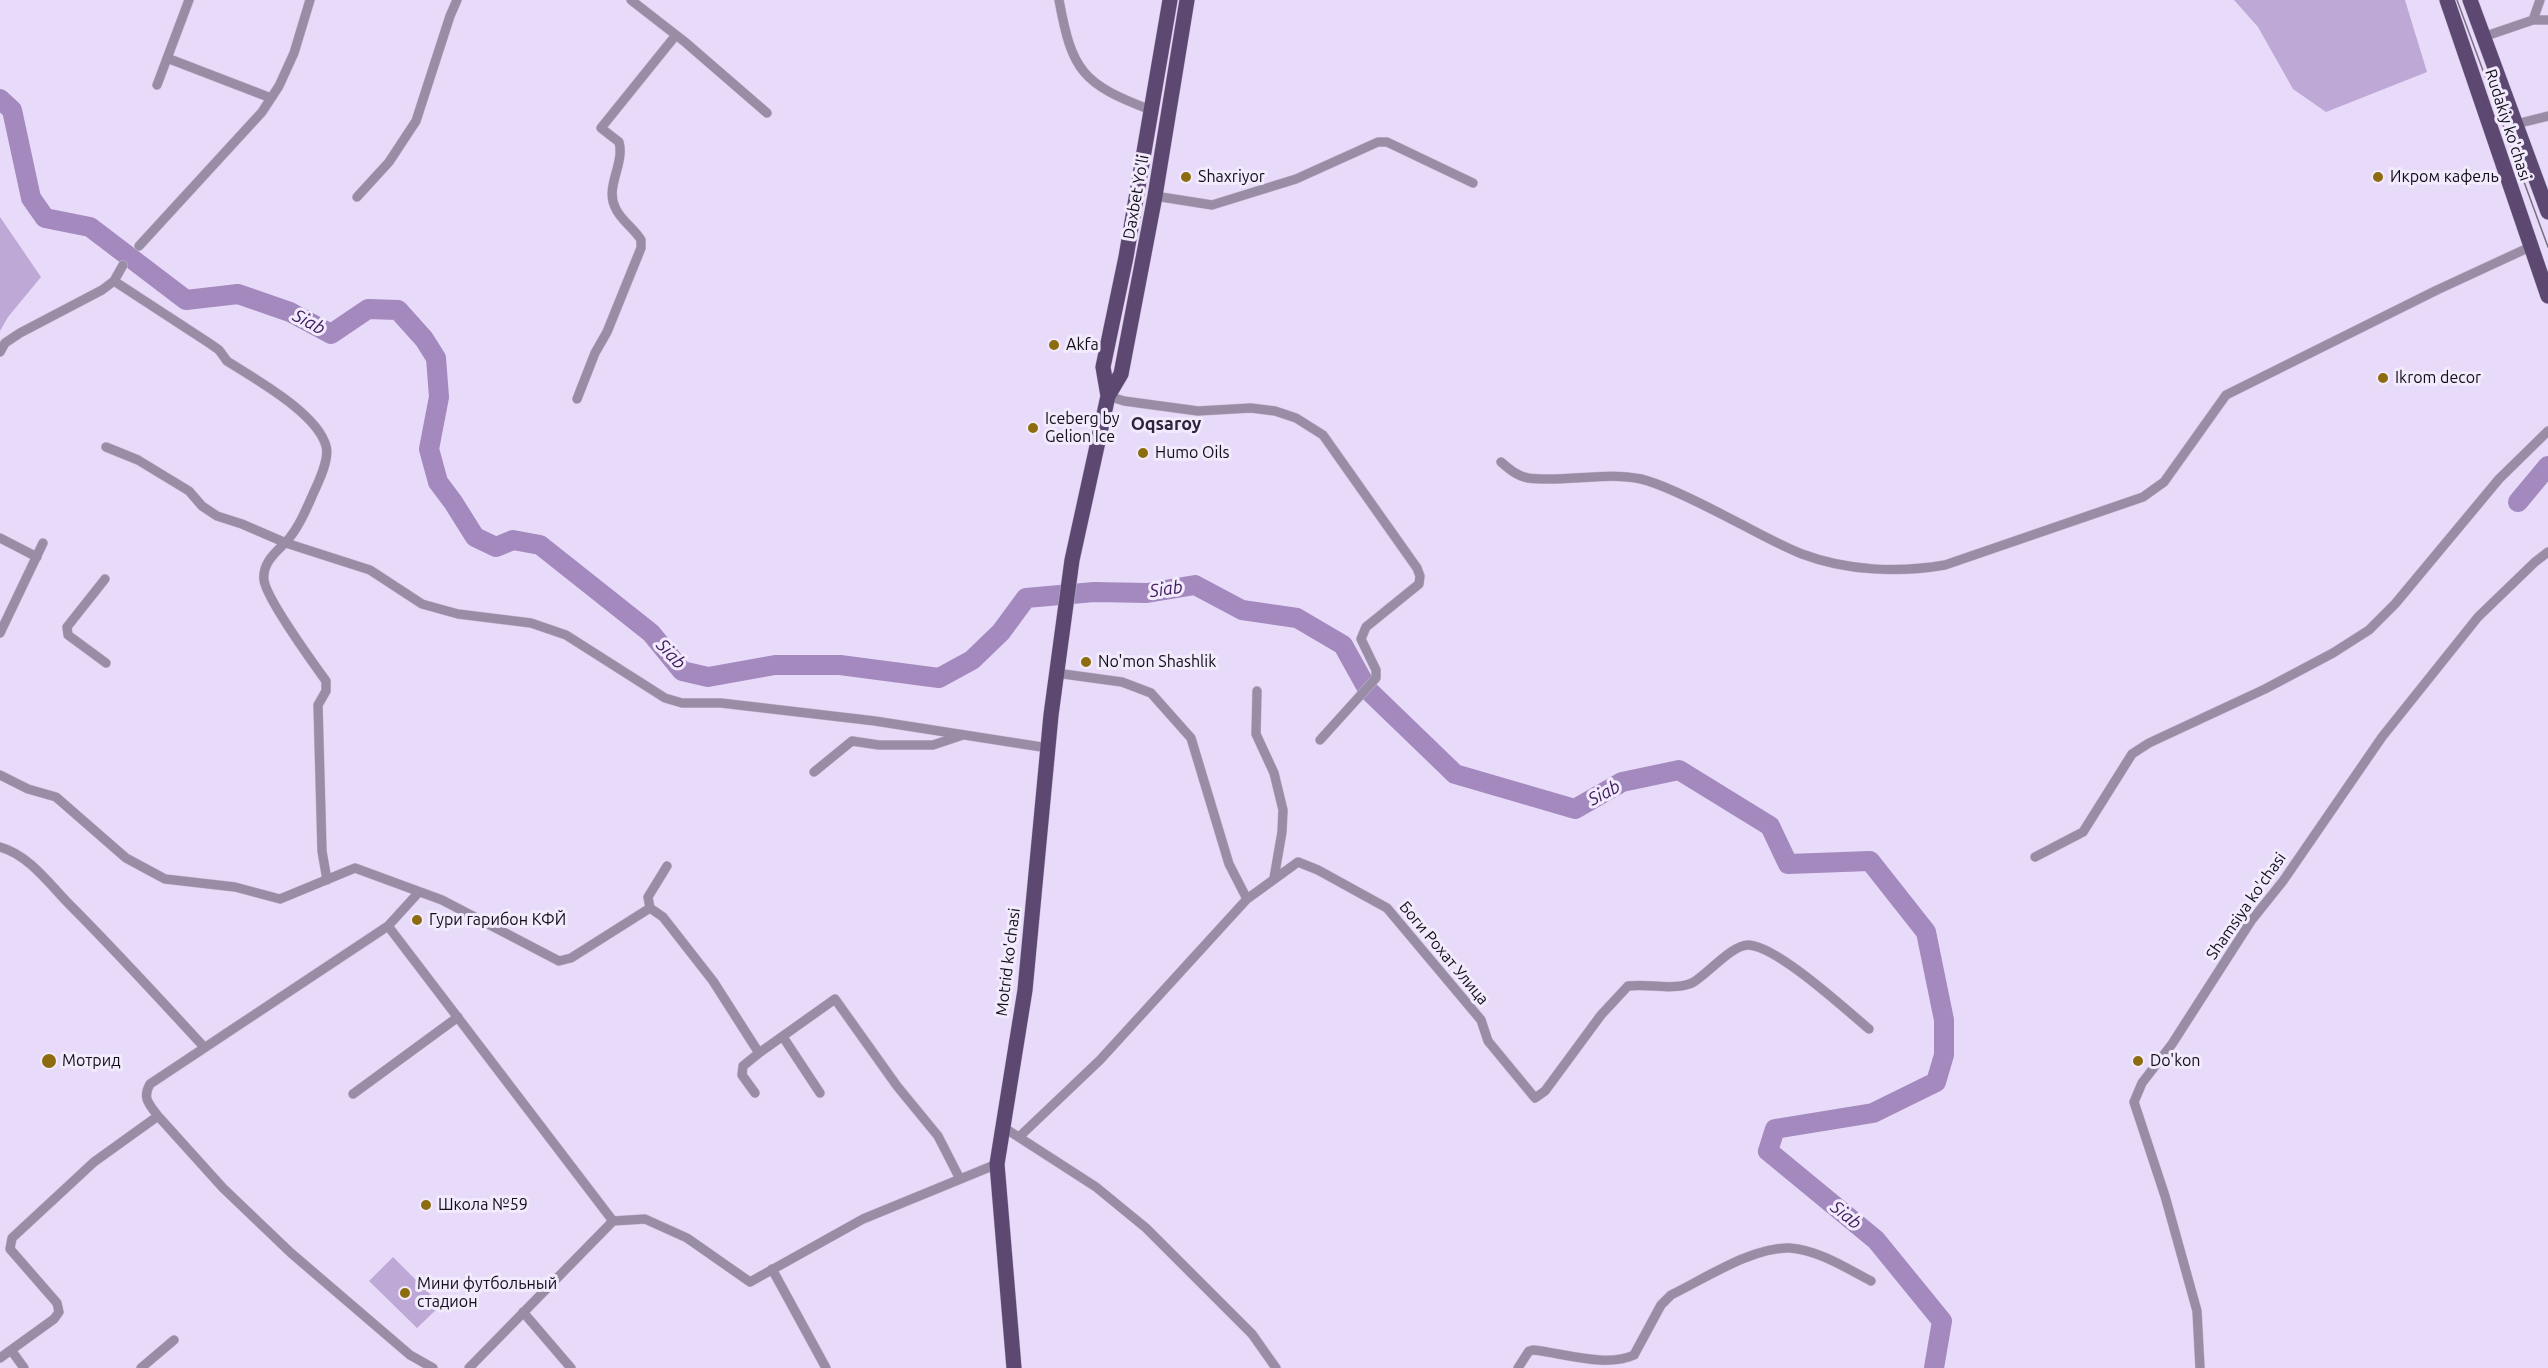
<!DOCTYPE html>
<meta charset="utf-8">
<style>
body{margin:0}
canvas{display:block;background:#e8daf9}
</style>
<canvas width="2548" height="1368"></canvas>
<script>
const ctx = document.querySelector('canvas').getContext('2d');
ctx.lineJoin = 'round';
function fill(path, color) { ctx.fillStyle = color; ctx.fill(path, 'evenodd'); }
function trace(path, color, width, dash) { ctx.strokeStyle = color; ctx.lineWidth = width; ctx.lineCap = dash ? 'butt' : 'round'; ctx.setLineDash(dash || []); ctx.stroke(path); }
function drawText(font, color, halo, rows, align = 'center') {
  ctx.font = font + ' Ubuntu,sans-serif'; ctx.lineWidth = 6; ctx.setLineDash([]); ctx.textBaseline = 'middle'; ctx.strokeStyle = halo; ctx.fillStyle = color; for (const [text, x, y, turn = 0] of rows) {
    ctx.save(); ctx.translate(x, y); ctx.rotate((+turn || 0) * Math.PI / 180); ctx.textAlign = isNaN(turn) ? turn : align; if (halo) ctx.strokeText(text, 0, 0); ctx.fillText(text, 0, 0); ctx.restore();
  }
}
const green = new Path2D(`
 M 2234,0 L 2405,0 L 2427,72 L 2326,112 L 2293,89 L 2258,27 Z
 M 0,217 L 41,277 L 8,317 L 0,331 Z
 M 393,1257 L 441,1305 L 417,1328 L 369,1281 Z`);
const river = new Path2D(`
 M 0,99 L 12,110 L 31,198 L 45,218 L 90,227 L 186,300 L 238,294 L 290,312 L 331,334 L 368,309 L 398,310 L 424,339 L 436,358 L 439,397 L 429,449 L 438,482 L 453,502 L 475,537 L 496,547 L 513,540 L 540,545 L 651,633 L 682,671 L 708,677 L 775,665 L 840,665 L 939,678 L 972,660 L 1001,632 L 1026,598 L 1094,592 L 1147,593 L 1195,585 L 1242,610 L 1297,618 L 1343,645 L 1368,690 L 1455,774 L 1575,809 L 1622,782 L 1679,770 L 1770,826 L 1788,864 L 1870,861 L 1926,932 L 1944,1020 L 1944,1055 L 1936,1082 L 1873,1113 L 1775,1129 L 1768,1151 L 1876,1240 L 1942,1321 L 1934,1368
 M 2518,502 L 2548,466`);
const street = new Path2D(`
 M 631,0 L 685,42 L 767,113
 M 1059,0 C 1072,71 1082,84 1151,110
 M 2533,20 L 2540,0
 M 2483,37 L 2533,20 L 2548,20
 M 167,58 L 271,98
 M 157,85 L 189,0
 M 2516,124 L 2548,116
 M 1155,196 L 1212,205 L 1296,179 L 1378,142 L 1387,142 L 1473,183
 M 357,197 L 389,162 L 416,121 L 450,16 L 457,0
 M 139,246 L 262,112 L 279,86 L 294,53 L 310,0
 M 114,281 L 209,343 L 219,350 L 227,361 C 255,379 317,413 326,446 C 330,459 318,483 313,494 C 306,510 298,529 286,542 C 276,552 262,563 264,580 C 266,598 313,663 326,681 L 326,691 L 318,705 L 322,851 L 327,880
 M 0,352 L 5,343 L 20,333 L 102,290 L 114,281 L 123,265
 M 1108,396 L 1124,401 L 1198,411 L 1251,408 L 1275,411 L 1296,418 L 1323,435 L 1417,568 L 1420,576 L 1419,584 L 1366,627 L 1361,639 L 1376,670 L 1376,678 L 1320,740
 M 577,399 L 595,353 L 607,332 L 641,248 L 641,240 C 634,228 620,220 615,207 C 605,186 625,164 619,142 L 601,128 L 676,35
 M 106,447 L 138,460 L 189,491 L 202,506 L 217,516 L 242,524 L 286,543 L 370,570 L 422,604 L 458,614 L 531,623 L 566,635 L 665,698 L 682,703 L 721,703 L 875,721 L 1048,748
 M 1501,462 C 1509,469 1517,476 1528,478 C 1563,483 1605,471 1641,479 C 1666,485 1706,506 1729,518 C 1753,530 1777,544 1802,554 C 1847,571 1899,573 1945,565 L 2143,497 L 2164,482 L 2226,395 L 2437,290 L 2530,247
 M 0,538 L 37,557
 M 105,579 L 67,627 L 68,635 L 106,663
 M 0,633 L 43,543
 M 1056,673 L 1122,682 L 1151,693 L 1191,738 L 1229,864 L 1247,899
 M 1257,691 L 1256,734 L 1274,773 L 1283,810 L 1282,832 L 1274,878
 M 814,772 L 852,741 L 879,745 L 933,745 L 963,735
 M 0,775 L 28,789 L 56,797 L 126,858 L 165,879 L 235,887 L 280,899 L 355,868 L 442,900 L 559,961 L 571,958 L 650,908 L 663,917 L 713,981 L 759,1053 L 835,999 L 897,1086 L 938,1136 L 960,1179
 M 0,847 C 27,854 48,882 67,902 C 114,949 159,998 204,1047
 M 2035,857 L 2083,832 L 2132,754 L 2149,743 L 2265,689 L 2333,653 L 2369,630 L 2395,604 L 2499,479 L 2548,431
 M 650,908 L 648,897 L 667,866
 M 388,926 L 613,1221
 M 783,1037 L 820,1093
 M 755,1093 L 742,1075 L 743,1066 L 759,1053
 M 353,1094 L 458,1017
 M 158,1116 C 149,1104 142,1098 150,1084 L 388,926 L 419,892
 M 1003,1127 L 1096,1187 L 1146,1228 L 1252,1334 L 1276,1368
 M 1019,1137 L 1100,1060 L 1247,899 L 1298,862 L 1318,870 L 1387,908 L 1481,1020 L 1488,1041 L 1535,1098 L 1545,1091 L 1601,1015 L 1628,986 C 1648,983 1673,991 1692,983 C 1707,975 1732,944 1749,945 C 1778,947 1845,1009 1869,1029
 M 772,1269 L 826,1368
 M 523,1312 L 571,1368
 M 11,1350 L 54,1319 L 59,1312 L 57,1303 L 10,1249 L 12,1238 L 94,1162 L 158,1116 L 223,1188 L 291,1253 L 410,1355 L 433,1368
 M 0,1358 L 11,1350 L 24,1368
 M 141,1368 L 174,1340
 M 469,1368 L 613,1221 L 645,1219 L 687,1238 L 750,1282 L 863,1219 L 997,1164
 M 1518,1368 L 1529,1351 L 1533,1350 C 1564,1353 1606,1368 1634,1355 L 1661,1305 L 1671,1295 C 1704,1279 1754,1246 1790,1248 C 1818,1250 1846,1268 1871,1281
 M 2200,1368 L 2197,1311 L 2165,1196 L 2134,1102 L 2142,1083 L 2172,1044 L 2251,921 L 2283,881 L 2382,737 L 2478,617 L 2535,562 L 2548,552`);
const primary = new Path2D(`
 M 2447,0 L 2548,296
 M 2470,0 L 2548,212
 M 1108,396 L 1103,367 L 1126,257 L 1170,0
 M 1014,1368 L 997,1164 L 1025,990 L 1051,715 L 1072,560 L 1108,396 L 1121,374 L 1155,196 L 1187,0`);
const tram = new Path2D(`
 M 2457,0 L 2548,247`);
const markers = [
 [1186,177,6,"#8c6c0e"],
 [2378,177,6,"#8c6c0e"],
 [1054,345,6,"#8c6c0e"],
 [2383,378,6,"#8c6c0e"],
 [1033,428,6,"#8c6c0e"],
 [1143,453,6,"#8c6c0e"],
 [1086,662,6,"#8c6c0e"],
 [417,920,6,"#8c6c0e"],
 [49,1061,8,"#8c6c0e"],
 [2138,1061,6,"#8c6c0e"],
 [426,1205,6,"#8c6c0e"],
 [405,1293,6,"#8c6c0e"]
];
const streetNames = [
 ["Rudakiy ko'chasi",2508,125,72],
 ["Daxbet Yo'li",1136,197,-80],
 ["Shamsiya ko'chasi",2246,906,-55],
 ["Боги Рохат Улица",1444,953,50],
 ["Motrid ko'chasi",1008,962,-83]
];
const poiNames = [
 ["Shaxriyor",1198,177],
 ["Икром кафель",2390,177],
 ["Akfa",1066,345],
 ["Ikrom decor",2395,378],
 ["Iceberg by",1045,419],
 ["Gelion Ice",1045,437],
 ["Humo Oils",1155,453],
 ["No'mon Shashlik",1098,662],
 ["Гури гарибон КФЙ",429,920],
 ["Мотрид",62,1061],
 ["Do'kon",2150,1061],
 ["Школа №59",438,1205],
 ["Мини футбольный",417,1284],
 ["стадион",417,1302]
];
const waterNames = [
 ["Siab",309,322,28],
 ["Siab",1166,589,-8],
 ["Siab",671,654,47],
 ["Siab",1604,793,-28],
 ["Siab",1846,1215,39]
];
const neighbourhoodNames = [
 ["Oqsaroy",1166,424]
];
fill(green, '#bea8d6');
trace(river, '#a389be', 20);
trace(street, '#c6b9d5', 10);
trace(primary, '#c6b9d5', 16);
trace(street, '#988da5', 9);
trace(primary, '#5c4871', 15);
trace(tram, '#797084', 1.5);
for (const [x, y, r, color] of markers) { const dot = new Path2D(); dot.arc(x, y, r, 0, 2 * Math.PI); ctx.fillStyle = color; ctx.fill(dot); trace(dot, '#f2eafd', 2); }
drawText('16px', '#120d17', '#f2eafd', streetNames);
drawText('16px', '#120d17', '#f2eafd', poiNames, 'left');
drawText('italic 18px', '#3f1b5c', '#f2eafd', waterNames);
drawText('bold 18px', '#2f233b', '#f2eafd', neighbourhoodNames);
</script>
